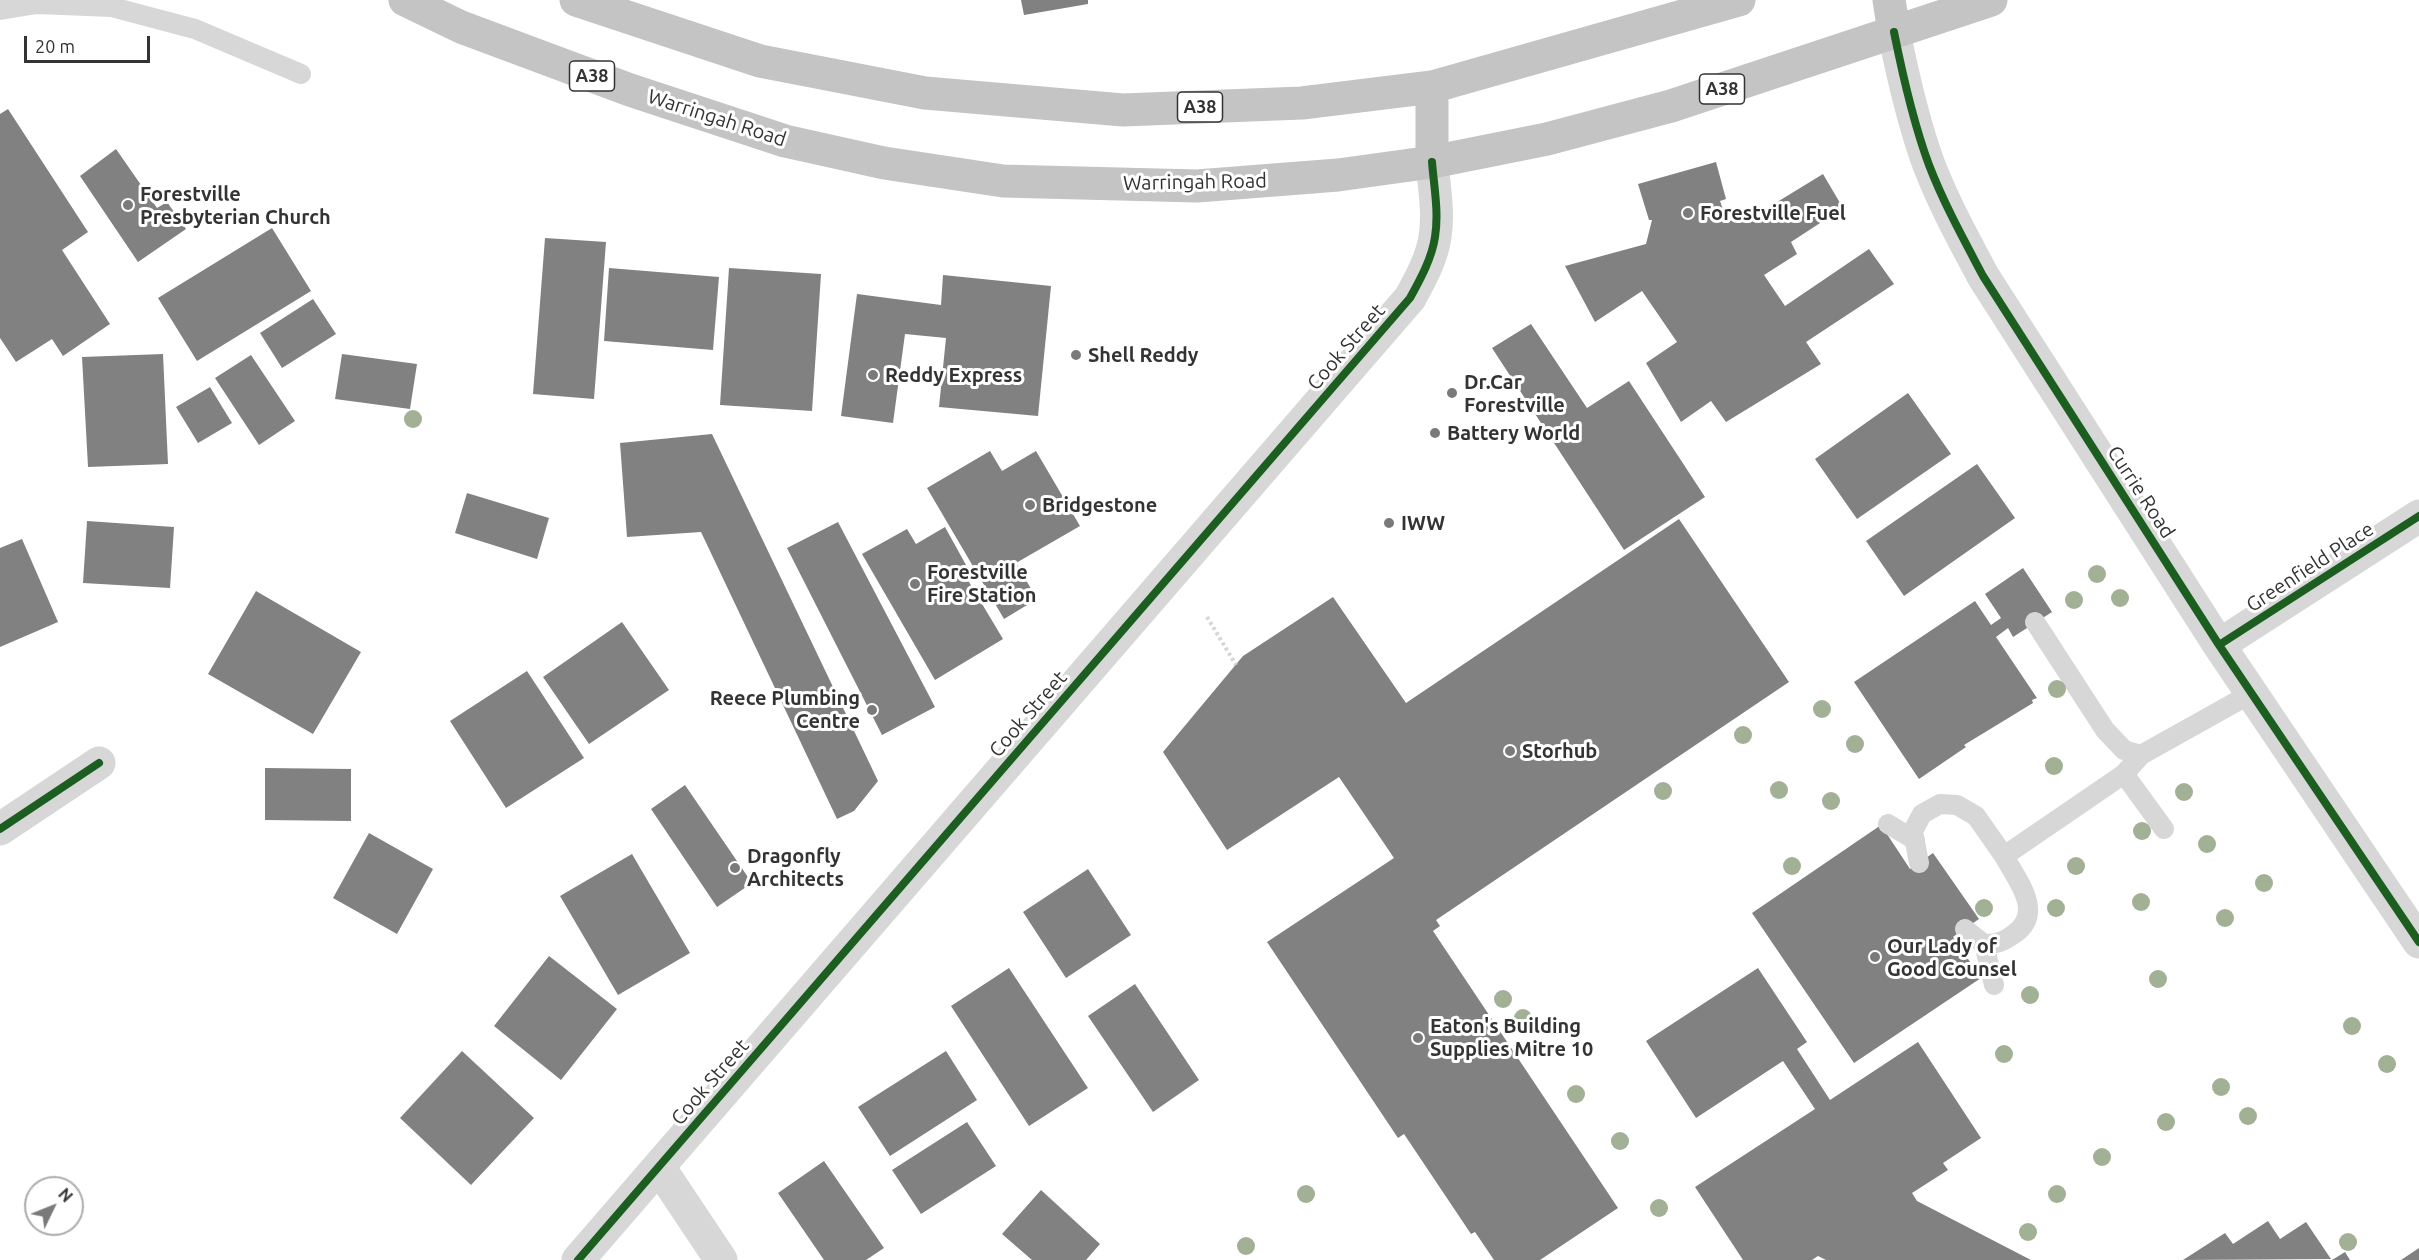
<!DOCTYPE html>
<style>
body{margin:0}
#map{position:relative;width:2419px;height:1260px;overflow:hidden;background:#fff;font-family:Ubuntu,sans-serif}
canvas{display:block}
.north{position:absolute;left:24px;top:1176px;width:60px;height:60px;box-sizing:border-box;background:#fff;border:2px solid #adadad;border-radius:50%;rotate:47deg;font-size:16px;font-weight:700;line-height:24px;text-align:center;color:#333}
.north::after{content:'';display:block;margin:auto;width:21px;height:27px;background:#7a7a7a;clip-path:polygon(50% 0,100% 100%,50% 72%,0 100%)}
.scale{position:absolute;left:24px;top:36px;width:126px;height:27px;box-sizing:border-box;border:3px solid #333;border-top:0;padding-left:8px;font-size:18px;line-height:21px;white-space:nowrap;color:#333;-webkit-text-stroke:4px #fff;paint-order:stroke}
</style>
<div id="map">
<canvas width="2419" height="1260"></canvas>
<div class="north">N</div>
<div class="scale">20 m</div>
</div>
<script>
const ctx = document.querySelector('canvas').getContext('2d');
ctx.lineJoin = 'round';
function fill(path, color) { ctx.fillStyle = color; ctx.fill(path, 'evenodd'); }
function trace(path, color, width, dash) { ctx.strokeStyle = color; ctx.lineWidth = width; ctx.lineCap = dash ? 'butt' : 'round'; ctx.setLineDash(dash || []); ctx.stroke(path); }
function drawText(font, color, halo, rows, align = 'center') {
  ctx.font = font + ' Ubuntu,sans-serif'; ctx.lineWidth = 6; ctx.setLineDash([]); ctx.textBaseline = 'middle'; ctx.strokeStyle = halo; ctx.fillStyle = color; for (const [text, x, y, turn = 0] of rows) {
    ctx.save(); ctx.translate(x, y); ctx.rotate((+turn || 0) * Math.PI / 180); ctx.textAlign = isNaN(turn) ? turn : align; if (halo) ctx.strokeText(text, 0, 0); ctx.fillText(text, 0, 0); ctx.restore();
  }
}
const building = new Path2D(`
 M 1021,0 L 1088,0 L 1088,4 L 1024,15 Z
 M 8,109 L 88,232 L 62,250 L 110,324 L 63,356 L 52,339 L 16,362 L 0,338 L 0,114 Z
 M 116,149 L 157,208 L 167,202 L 186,229 L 138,262 L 80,176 Z
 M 1716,162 L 1726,199 L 1720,201 L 1727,221 L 1751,218 L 1823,174 L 1843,208 L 1791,242 L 1797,254 L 1764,275 L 1785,306 L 1869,249 L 1894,284 L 1806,342 L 1821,364 L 1726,422 L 1711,401 L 1681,422 L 1646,363 L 1677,342 L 1642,291 L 1595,322 L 1565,266 L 1646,244 L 1652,220 L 1649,220 L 1638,184 Z
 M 272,228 L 311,291 L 197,361 L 158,298 Z
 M 545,238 L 606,242 L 594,399 L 533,394 Z
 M 609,268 L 719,277 L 713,350 L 604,341 Z
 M 729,268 L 821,274 L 812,411 L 720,405 Z
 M 943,275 L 1051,286 L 1038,416 L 939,407 L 946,338 L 905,334 L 893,423 L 841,416 L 857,294 L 941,305 Z
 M 313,299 L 336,334 L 282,368 L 260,333 Z
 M 1531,324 L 1587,408 L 1629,381 L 1705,497 L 1624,550 L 1492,348 Z
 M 163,354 L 168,464 L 88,467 L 82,357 Z
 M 342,354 L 417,364 L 410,409 L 335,399 Z
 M 251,355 L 295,421 L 259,445 L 215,378 Z
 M 210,387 L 232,423 L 198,443 L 176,407 Z
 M 1908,393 L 1951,454 L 1857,519 L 1815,459 Z
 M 712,434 L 878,781 L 854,811 L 837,819 L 701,532 L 627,537 L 620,443 Z
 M 990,451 L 1002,471 L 1036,451 L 1080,526 L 1016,563 L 1037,599 L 1004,619 L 927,488 Z
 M 1977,464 L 2015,518 L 1904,596 L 1866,541 Z
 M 467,493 L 549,518 L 537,559 L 455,533 Z
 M 1679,519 L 1789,682 L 1436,920 L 1440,926 L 1433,931 L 1618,1208 L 1540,1260 L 1494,1260 L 1475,1232 L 1471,1234 L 1404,1134 L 1398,1138 L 1267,942 L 1394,858 L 1339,777 L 1227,850 L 1163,752 L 1243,656 L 1333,597 L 1406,703 Z
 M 87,521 L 174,527 L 170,588 L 83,583 Z
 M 838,522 L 935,707 L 882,735 L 787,548 Z
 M 945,527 L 971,574 L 966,577 L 1003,639 L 935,680 L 862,554 L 907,529 L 916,544 Z
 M 22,539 L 58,622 L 0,647 L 0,548 Z
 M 2023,568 L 2052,612 L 2013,637 L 2008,628 L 1996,637 L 2037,698 L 2032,700 L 2033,703 L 1964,745 L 1966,747 L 1919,779 L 1854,682 L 1975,601 L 1991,625 L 2001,618 L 1985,594 Z
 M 256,591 L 361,652 L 313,734 L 208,674 Z
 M 622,622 L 669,690 L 589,744 L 543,677 Z
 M 527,671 L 584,758 L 506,808 L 450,721 Z
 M 265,768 L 351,769 L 351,821 L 265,820 Z
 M 685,785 L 752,883 L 717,907 L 651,809 Z
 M 1881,825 L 1910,869 L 1933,853 L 1979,919 L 1953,937 L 1981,978 L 1854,1063 L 1752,913 Z
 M 369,833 L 433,869 L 397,934 L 333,898 Z
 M 632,854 L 690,953 L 618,995 L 560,896 Z
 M 1088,869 L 1131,935 L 1066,978 L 1023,912 Z
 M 549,956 L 617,1009 L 561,1080 L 494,1026 Z
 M 1009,968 L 1088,1088 L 1029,1126 L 951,1006 Z
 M 1758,968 L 1807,1042 L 1797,1049 L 1830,1100 L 1918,1042 L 1981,1138 L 1943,1163 L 1948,1170 L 1912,1193 L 1917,1201 L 2031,1260 L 1826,1260 L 1818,1256 L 1812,1260 L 1743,1260 L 1695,1187 L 1815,1109 L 1783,1061 L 1696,1118 L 1646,1041 Z
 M 1135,984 L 1199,1080 L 1153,1112 L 1088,1016 Z
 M 462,1051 L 534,1118 L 471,1185 L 400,1118 Z
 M 946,1051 L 977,1100 L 890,1156 L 858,1107 Z
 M 967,1122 L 996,1166 L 921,1214 L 892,1170 Z
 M 824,1161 L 884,1248 L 866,1260 L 824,1260 L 778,1193 Z
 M 1041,1190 L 1100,1244 L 1086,1260 L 1032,1260 L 1002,1234 Z
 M 2268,1221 L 2280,1239 L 2306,1222 L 2331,1259 L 2183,1260 L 2225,1233 L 2233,1244 Z
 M 2419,1248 L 2419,1260 L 2401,1260 Z
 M 2345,1252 L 2350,1260 L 2332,1260 Z`);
const path = new Path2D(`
 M 1207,617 L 1236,665`);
const lane = new Path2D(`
 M 0,10 L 37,4 L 112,7 L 195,29 L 301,74
 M 2035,622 L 2105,730 L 2124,750 L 2141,755 L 2252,693
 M 2124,774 L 2164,829
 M 1888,824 L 1915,840
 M 1919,863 L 1913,831 L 1922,814 L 1940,804 L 1957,805 L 1976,816 L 2004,856 L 2124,774 L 2141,755
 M 1965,929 L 1984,944 C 1997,944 2003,942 2014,934 C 2045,913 2017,880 2004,856
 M 1984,944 L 1994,985`);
const street = new Path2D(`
 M 1894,32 C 1903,77 1913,122 1929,165 C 1944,204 1964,240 1983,276 L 2219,645 L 2419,942
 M 2219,645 L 2419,516
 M 0,829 L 99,763
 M 659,1167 L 721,1260
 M 578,1260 L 1410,298 C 1420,280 1432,258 1435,237 C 1439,212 1434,187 1432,162`);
const highway = new Path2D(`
 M 405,0 L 461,27 L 630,90 L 785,141 L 884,163 L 1003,181 L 1197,186 L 1338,175 L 1432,162 L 1547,139 L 1671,106 L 1991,0
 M 576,0 L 760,61 L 925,93 L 1123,110 L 1302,103 L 1432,87 L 1739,0
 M 1889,0 L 1894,32
 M 1432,87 L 1432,162`);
const cycleway = new Path2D(`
 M 1894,32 C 1903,77 1913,122 1929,165 C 1944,204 1964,240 1983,276 L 2219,645 L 2419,942
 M 2219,645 L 2419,516
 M 0,829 L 99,763
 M 578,1260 L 1410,298 C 1420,280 1432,258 1435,237 C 1439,212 1434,187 1432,162`);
const trees = [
 [413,419],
 [2097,574],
 [2120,598],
 [2074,600],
 [2057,689],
 [1822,709],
 [1743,735],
 [1855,744],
 [2054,766],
 [1779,790],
 [1663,791],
 [2184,792],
 [1831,801],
 [2142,831],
 [2207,844],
 [1792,866],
 [2076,866],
 [2264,883],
 [2141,902],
 [1984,908],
 [2056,908],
 [2225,918],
 [2158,979],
 [2030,995],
 [1503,999],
 [1523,1018],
 [2352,1026],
 [2004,1054],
 [2387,1064],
 [2221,1087],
 [1576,1094],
 [2248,1116],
 [2166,1122],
 [1620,1141],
 [2102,1157],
 [1306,1194],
 [2057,1194],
 [1659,1208],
 [2028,1232],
 [2348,1242],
 [1246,1246]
];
const markers = [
 [128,205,6,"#7a7a7a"],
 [1688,213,6,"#7a7a7a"],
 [1076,355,6,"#7a7a7a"],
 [873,375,6,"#7a7a7a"],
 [1452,393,6,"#7a7a7a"],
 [1435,433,6,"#7a7a7a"],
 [1030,505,6,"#7a7a7a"],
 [1389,523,6,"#7a7a7a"],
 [915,584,6,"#7a7a7a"],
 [872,710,6,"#7a7a7a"],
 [1510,751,6,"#7a7a7a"],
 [735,868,6,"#7a7a7a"],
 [1875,957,6,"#7a7a7a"],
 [1418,1038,6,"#7a7a7a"]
];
const shields = [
 [592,76,45],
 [1722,89,45],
 [1200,107,45]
];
const shieldNames = [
 ["A38",592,76],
 ["A38",1722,89],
 ["A38",1200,107]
];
const streetNames = [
 ["Warringah Road",717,118,18],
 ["Warringah Road",1195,182,-1],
 ["Cook Street",1346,347,-49],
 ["Currie Road",2141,492,57],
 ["Greenfield Place",2310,567,-33],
 ["Cook Street",1028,714,-49],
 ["Cook Street",710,1082,-49]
];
const poiNames = [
 ["Forestville",140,194],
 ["Presbyterian Church",140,217],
 ["Forestville Fuel",1700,213],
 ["Shell Reddy",1088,355],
 ["Reddy Express",885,375],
 ["Dr.Car",1464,382],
 ["Forestville",1464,405],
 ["Battery World",1447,433],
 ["Bridgestone",1042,505],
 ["IWW",1401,523],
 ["Forestville",927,572],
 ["Fire Station",927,595],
 ["Reece Plumbing",860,698,"right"],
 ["Centre",860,721,"right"],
 ["Storhub",1522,751],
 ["Dragonfly",747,856],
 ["Architects",747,879],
 ["Our Lady of",1887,946],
 ["Good Counsel",1887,969],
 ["Eaton's Building",1430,1026],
 ["Supplies Mitre 10",1430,1049]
];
fill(building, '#818181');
trace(path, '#d6d6d6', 4, [3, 3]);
trace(lane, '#d7d7d7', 20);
trace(street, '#d7d7d7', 33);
trace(highway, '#c4c4c4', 33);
trace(cycleway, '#1b5e20', 8);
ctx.fillStyle = '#a2b095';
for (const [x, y] of trees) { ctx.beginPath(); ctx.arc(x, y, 9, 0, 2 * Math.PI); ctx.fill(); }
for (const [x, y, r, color] of markers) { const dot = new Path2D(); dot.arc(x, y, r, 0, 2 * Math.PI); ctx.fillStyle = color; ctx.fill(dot); trace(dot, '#fff', 2); }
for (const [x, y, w] of shields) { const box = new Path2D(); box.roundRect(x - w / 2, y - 15, w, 30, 4.5); ctx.fillStyle = '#fff'; ctx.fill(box); trace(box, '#333', 1.5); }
drawText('bold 18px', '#333', null, shieldNames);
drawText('20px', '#333', '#fff', streetNames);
drawText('bold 20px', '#333', '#fff', poiNames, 'left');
</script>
